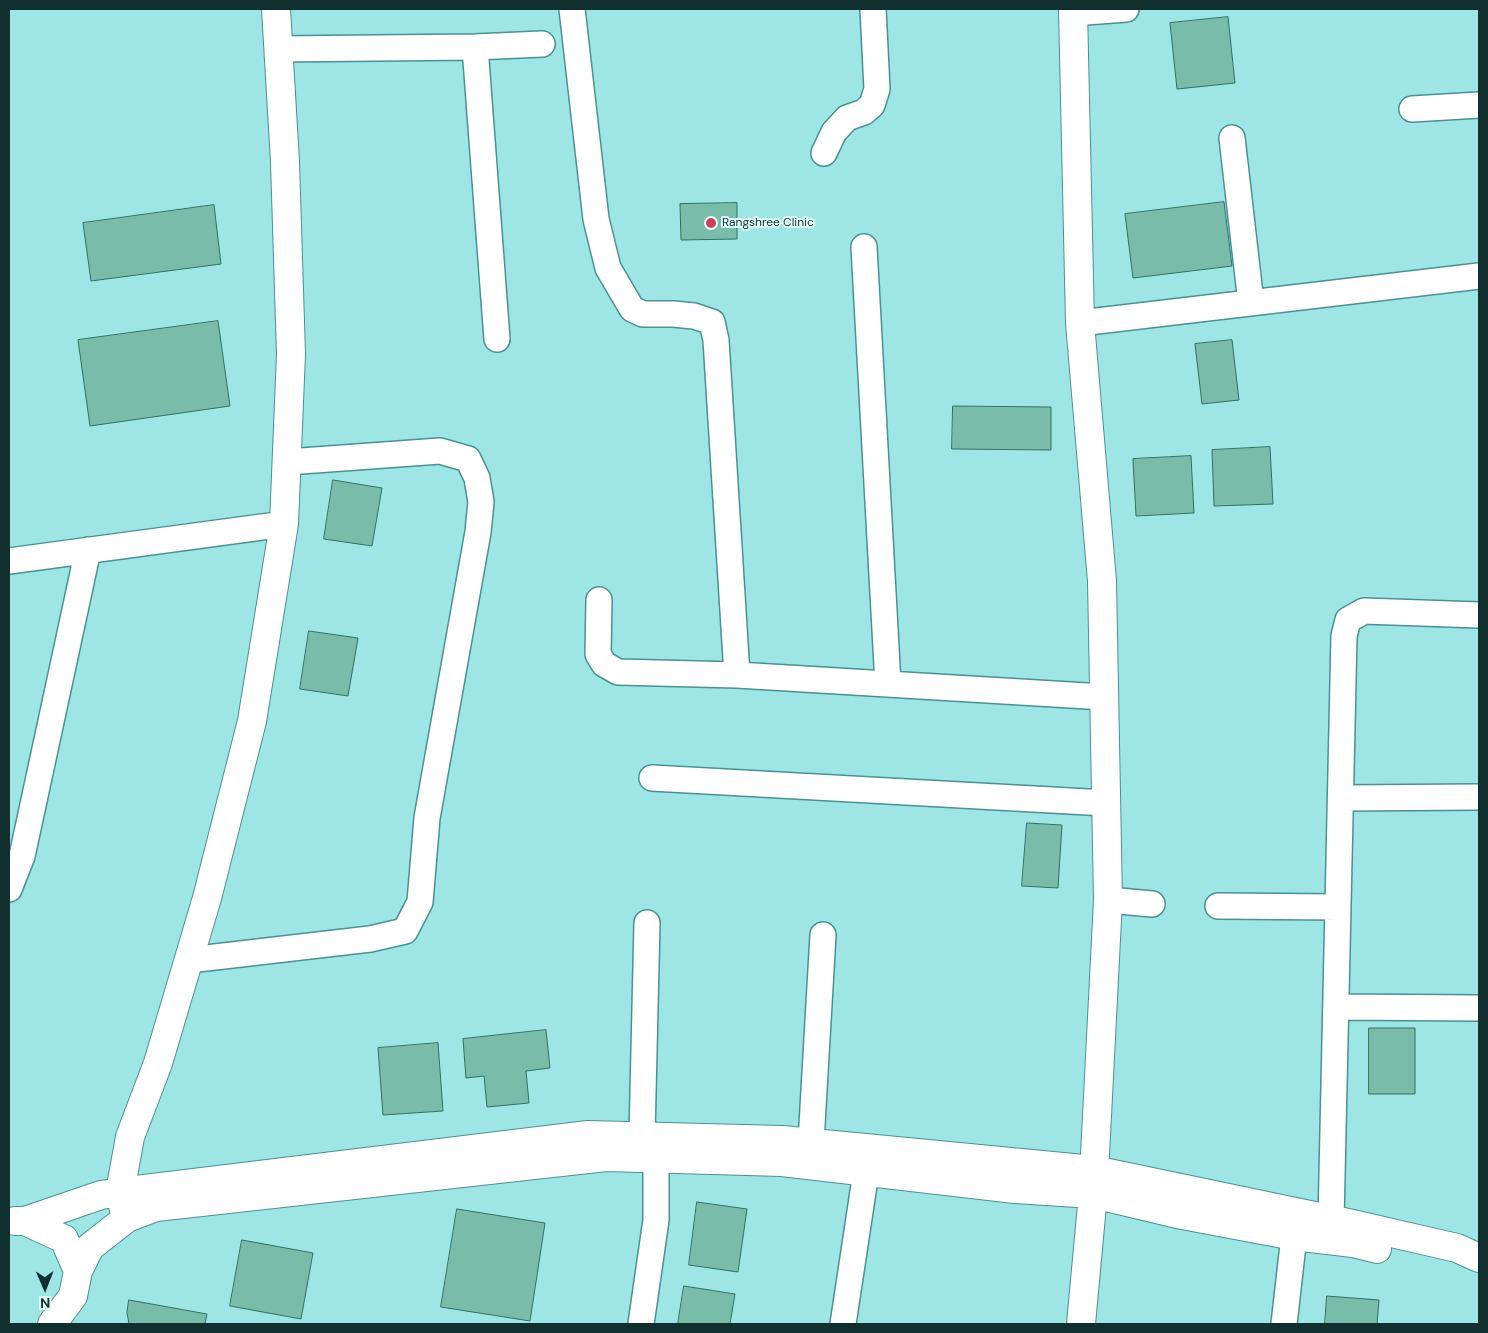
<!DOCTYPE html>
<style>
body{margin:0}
#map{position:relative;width:1488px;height:1333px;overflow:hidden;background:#9de6e5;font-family:"DM Sans",sans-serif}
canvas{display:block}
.frame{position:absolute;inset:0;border:10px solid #112f2f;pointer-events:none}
.north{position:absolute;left:20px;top:1263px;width:50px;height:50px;-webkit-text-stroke:4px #e2fefd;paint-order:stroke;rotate:179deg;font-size:14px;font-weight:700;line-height:20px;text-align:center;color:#112f2f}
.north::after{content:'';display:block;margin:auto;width:18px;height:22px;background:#112f2f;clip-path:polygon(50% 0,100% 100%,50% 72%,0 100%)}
</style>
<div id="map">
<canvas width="1488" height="1333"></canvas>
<div class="frame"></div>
<div class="north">N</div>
</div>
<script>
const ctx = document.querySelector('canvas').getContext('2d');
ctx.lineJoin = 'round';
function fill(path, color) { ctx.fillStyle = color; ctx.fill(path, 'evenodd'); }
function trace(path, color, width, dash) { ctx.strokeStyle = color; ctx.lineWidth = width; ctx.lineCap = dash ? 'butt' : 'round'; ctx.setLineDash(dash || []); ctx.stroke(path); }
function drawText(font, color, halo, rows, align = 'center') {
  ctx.font = font + ' "DM Sans",sans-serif'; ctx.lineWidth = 4; ctx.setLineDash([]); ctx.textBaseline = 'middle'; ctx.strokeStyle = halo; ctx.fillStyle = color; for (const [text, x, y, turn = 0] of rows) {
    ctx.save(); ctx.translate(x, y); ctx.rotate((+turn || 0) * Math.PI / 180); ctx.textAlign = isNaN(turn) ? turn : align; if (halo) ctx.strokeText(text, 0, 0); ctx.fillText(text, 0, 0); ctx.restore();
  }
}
const building = new Path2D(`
 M 1228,17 L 1235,83 L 1177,89 L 1170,23 Z
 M 1224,202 L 1232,266 L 1133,278 L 1125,214 Z
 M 737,203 L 737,239 L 681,240 L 680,204 Z
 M 214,205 L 221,264 L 91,281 L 83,223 Z
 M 218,321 L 230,406 L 90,426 L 78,340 Z
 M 1232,340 L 1239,400 L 1202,404 L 1195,344 Z
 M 953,406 L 1051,407 L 1051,450 L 952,449 Z
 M 1270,447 L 1273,504 L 1214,506 L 1212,450 Z
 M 1191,456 L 1194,513 L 1136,516 L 1133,459 Z
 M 333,480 L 382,488 L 372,546 L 324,539 Z
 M 309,631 L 358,638 L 348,696 L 300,689 Z
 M 1027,823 L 1062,825 L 1058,888 L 1022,886 Z
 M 1369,1028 L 1415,1028 L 1415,1094 L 1369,1094 Z
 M 546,1030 L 550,1068 L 526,1071 L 529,1103 L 487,1107 L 484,1076 L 466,1078 L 463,1039 Z
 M 438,1043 L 443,1111 L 383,1115 L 378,1048 Z
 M 697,1202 L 747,1209 L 738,1272 L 689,1265 Z
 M 457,1209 L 545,1223 L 530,1321 L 441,1307 Z
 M 242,1240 L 313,1253 L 301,1319 L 230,1306 Z
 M 684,1286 L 735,1294 L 730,1324 L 678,1324 Z
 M 1327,1296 L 1379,1300 L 1377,1324 L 1325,1324 Z
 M 129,1300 L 207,1314 L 205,1324 L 129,1324 L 127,1313 Z`);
const minor = new Path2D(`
 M 572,9 L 596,219 L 608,268 L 632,309 L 643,314 L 673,314 L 694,316 L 712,322 L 716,340 L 737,675
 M 1073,13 L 1126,9
 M 475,47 L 542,44
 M 278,49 L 475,47 L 497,339
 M 1412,109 L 1479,105
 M 1232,138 L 1251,303
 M 824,153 L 834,132 L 847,118 L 864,112 L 872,105 L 877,89 L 873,9
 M 864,247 L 888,684
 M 1080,323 L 1479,276
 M 9,561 L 284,524
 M 599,600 L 598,654 L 604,664 L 618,672 L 737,675 L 1104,697
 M 652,778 L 1106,803
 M 1341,798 L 1479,797
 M 9,889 L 22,856 L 88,550
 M 1108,900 L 1152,904
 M 1218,906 L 1338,907
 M 189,960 L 370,939 L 405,931 L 420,902 L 427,818 L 478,532 L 481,502 L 477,478 L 468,459 L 440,451 L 287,462
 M 1336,1007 L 1479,1008
 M 642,1136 L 647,923
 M 811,1142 L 823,935
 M 1331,1220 L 1344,636 L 1348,620 L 1364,611 L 1479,615
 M 641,1324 L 656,1220 L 656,1159
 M 843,1324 L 866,1172
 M 1284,1324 L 1294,1236`);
const tertiary = new Path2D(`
 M 1073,9 L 1080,323 L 1102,581 L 1108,900 L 1093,1194 L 1081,1324
 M 124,1210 L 120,1192 L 130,1137 L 158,1063 L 207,898 L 252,721 L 284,524 L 291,354 L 285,162 L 276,9
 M 15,1221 L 25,1221 L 64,1239 L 78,1271 L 73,1296 L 52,1324
 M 25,1221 L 101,1195 L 120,1192 L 588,1135 L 782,1140 L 1094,1170 L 1348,1223 L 1457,1248 L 1479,1258
 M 78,1271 L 90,1247 L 127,1218 L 156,1207 L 606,1157 L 782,1162 L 1015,1189 L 1093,1194 L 1177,1214 L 1294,1236 L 1353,1243 L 1377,1249`);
const markers = [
 [711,223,6,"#cf3f58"]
];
const poiNames = [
 ["Rangshree Clinic",722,223]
];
fill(building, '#7abcaa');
trace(building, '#307161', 1);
trace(minor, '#4a9291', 28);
trace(tertiary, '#4a9291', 30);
trace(minor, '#fff', 25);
trace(tertiary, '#fff', 28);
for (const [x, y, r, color] of markers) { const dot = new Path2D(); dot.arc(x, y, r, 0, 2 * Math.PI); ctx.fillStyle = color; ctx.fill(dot); trace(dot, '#e2fefd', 2); }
drawText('12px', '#112f2f', '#e2fefd', poiNames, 'left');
</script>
